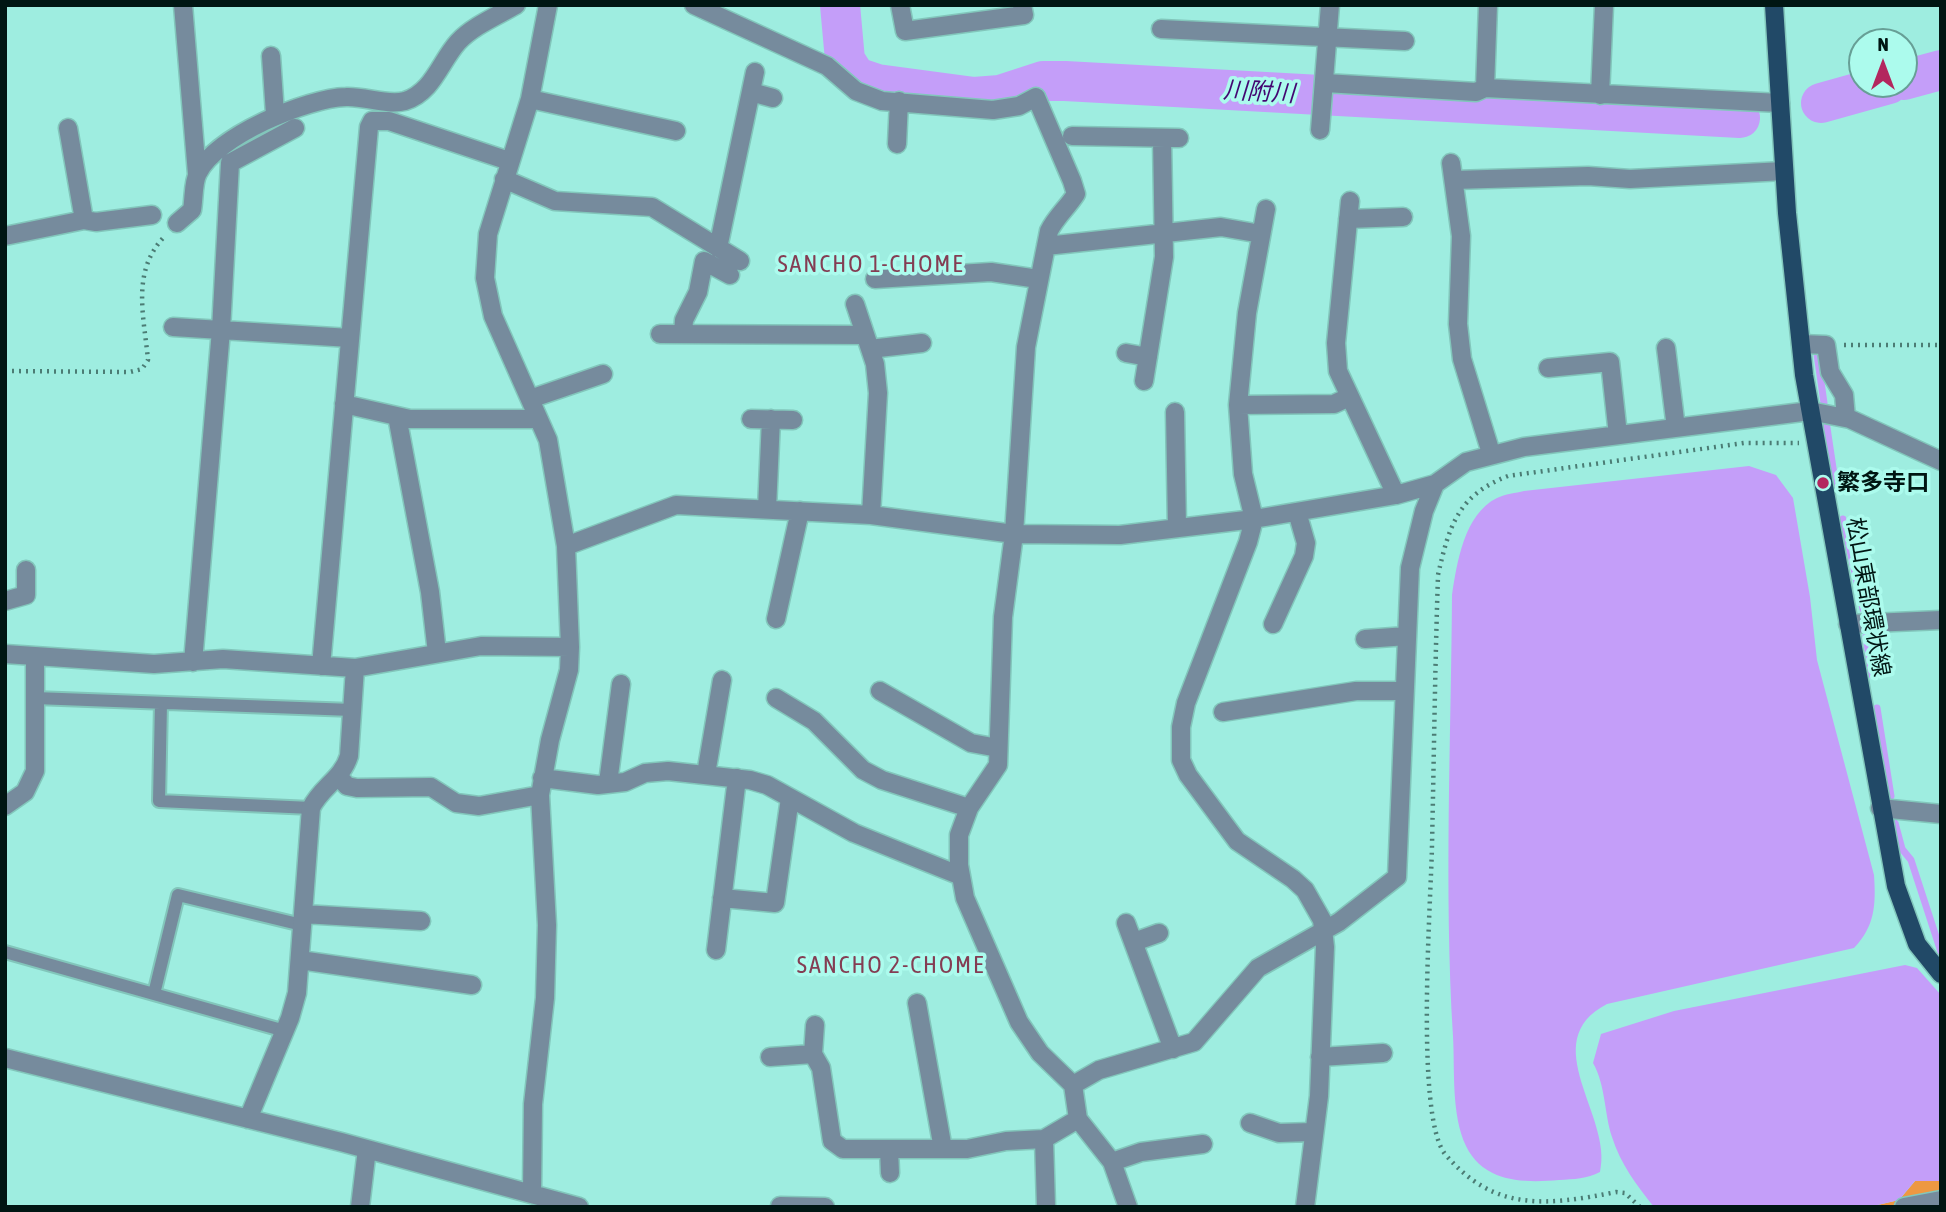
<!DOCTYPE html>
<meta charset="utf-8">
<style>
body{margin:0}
#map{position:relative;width:1946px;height:1212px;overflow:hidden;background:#9eede0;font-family:"Asap Condensed",sans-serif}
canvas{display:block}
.frame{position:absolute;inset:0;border:7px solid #001613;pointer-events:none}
.north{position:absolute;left:1848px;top:28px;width:70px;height:70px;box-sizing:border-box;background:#acfbed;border:2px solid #679f96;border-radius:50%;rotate:0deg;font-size:19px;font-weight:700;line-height:28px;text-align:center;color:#001613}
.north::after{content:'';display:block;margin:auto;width:24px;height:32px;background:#b3265e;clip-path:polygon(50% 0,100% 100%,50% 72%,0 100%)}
</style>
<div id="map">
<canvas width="1946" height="1212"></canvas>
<div class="frame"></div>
<div class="north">N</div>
</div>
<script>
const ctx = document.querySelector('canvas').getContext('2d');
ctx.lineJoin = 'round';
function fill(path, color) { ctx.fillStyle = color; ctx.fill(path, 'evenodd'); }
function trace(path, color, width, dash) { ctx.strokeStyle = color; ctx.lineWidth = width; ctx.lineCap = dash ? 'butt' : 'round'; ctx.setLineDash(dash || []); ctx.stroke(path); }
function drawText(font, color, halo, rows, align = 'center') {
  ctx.font = font + ' "Asap Condensed","Noto Sans JP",sans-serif'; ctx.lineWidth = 7; ctx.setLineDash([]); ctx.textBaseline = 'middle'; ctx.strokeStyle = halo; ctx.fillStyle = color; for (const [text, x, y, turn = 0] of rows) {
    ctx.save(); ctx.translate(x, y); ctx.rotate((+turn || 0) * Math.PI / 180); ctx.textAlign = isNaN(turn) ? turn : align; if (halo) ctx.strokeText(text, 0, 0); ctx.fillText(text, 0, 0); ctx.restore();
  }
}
const green = new Path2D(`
 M 1915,1181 L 1941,1181 L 1941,1207 L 1869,1207 L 1899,1200 Z`);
const water = new Path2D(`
 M 1749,466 L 1776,475 L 1793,498 L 1810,597 L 1817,660 L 1874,875 C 1876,905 1875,926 1854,948 L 1607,1004 C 1534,1042 1614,1117 1600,1172 C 1587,1179 1574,1179 1559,1180 C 1525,1183 1484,1183 1466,1146 C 1451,1114 1455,1071 1453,1036 C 1444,889 1451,742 1452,595 C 1457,563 1464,514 1497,498 C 1505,494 1516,493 1524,491 Z
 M 1905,965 L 1917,968 L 1941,995 L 1941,1181 L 1915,1181 L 1899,1200 L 1869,1207 L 1654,1207 C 1637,1186 1620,1163 1612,1137 C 1604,1113 1606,1086 1593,1063 L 1601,1034 L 1674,1011 Z`);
const stream = new Path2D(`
 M 1817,354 L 1824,403
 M 1826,421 L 1836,488
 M 1843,519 L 1863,609
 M 1866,637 L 1872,675
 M 1877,708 L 1891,796
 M 1895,823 L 1902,849 L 1911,860 L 1941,952`);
const river = new Path2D(`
 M 840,5 L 845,60 L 856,77 L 877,84 L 974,97 L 1000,95 L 1043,81 L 1065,81 L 1740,118
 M 1904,80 L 1941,70
 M 1821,103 L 1889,84`);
const path = new Path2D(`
 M 1844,345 L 1941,345
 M 5,371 L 130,372 L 142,369 L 148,360 C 144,316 131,272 164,237
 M 1640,1207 L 1625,1193 L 1616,1192 C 1546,1206 1494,1212 1445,1154 C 1415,1116 1431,902 1432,845 C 1434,755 1435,665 1438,575 C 1449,526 1458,495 1508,476 L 1744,443 L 1799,443`);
const service = new Path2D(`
 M 35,698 L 352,710
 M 161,703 L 159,801 L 311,808
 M 5,952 L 285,1031
 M 154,994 L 178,895 L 302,925`);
const minor = new Path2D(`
 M 183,5 L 197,174
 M 694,5 L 827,66 L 856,91 L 882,101 L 993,110 L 1019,106 L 1036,97 L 1072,181 L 1076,194 C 1067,208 1056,217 1049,231 L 1026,347 L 1014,534 L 1003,617 L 998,765 L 969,808 L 959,835 L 959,865 L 965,898 L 1019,1022 L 1040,1053 L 1073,1085 L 1078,1119 L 1112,1162 L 1128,1207
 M 900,5 L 905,31 L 1024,15 L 1022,5
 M 1488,5 L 1485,88 L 1780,103
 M 1161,29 L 1405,41
 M 271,56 L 275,114
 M 1325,83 L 1476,92 L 1485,88
 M 751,92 L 773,98
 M 1600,95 L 1604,5
 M 530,99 L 676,131
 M 1320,130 L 1330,5
 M 1072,136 L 1179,138
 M 897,144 L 899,101
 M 1451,163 L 1461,236 L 1458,324 L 1462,359 L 1491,453
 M 504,179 L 555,201 L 652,207 L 740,261
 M 1454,180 L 1588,176 L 1630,179 L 1784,171
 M 1350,201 L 1336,343 L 1338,371 L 1396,495
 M 1266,209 L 1247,313 L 1238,405 L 1243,474 L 1254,519 L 1248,542 L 1186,703 L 1181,727 L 1181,760 L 1188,775 L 1237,841 L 1293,879 L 1305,890 L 1322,920 L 1325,947 L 1319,1096 L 1305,1207
 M 1348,219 L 1403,217
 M 84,220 L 96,222 L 152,215
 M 177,223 L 192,210 C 194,199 193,182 198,173 C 216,136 307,98 346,97 C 365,96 387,106 405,101 C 433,92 440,62 458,42 C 473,26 497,16 516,5
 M 5,236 L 84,220 L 68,128
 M 1046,246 L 1221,227 L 1261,234
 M 718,248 L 755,72
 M 875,279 L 991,272 L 1038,279
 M 855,304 L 875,364 L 878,393 L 871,515
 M 173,327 L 350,338
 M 660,334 L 865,335
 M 683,334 L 684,320 L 698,292 L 704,261 L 730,275
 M 1801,344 L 1826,345 L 1830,372 L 1844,395 L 1846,418
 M 1666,348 L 1676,428
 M 870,349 L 922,343
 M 1126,353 L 1148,357
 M 1548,368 L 1610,362 L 1618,435
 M 1144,381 L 1164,257 L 1162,138
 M 530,399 L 603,374
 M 344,404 L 410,419 L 538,419
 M 1238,405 L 1334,404 L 1349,397
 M 1175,412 L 1177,528
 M 397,416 L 430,592 L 437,653
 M 751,419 L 793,420
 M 767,509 L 771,419
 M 566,546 L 676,505 L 871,515 L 1014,534 L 1120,535 L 1254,519 L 1396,495 L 1435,484 L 1466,462 L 1524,447 L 1810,411 L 1850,419 L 1941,461
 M 5,601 L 26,595 L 26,570
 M 776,619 L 800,511
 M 1273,624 L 1304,556 L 1306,543 L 1297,512
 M 1848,624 L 1941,620
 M 1365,639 L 1407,636
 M 5,654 L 154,664 L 223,659 L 355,668 L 481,646 L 570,647 L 566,546 L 548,440 L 493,316 L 485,278 L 488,234 L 530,99 L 548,5
 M 193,662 L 221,330 L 230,163 L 295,128
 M 321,666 L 369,127 L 372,121 L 389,121 L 509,161
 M 880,691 L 971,743 L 998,748
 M 776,698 L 814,721 L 863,770 L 882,780 L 969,808
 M 1223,712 L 1356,691 L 1404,691
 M 706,774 L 722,680
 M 339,777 L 347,786 L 357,788 L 431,787 L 456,803 L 479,806 L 540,795
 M 542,778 L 598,785 L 625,782 L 645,773 L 668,771 L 750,780 L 767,785 L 854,833 L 961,876
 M 608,783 L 621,684
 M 5,806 L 25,792 L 35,771 L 35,656
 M 1880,808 L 1941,814
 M 722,898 L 775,903 L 790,798
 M 303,914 L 421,921
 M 1126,923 L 1173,1049
 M 1134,942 L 1159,933
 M 716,950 L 737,778
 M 300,960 L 472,985
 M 917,1003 L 943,1149
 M 815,1025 L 813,1054 L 821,1068 L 832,1141 L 843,1149 L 967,1149 L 1006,1141 L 1044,1139 L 1078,1119
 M 770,1057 L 813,1054
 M 1320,1057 L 1383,1053
 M 5,1058 L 341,1142 L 579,1207
 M 1073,1085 L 1099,1070 L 1194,1042 L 1258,968 L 1339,922 L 1397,877 L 1410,568 L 1424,511 L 1435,484
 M 248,1119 L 290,1018 L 297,993 L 311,808 C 321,787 342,779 349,756 L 355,668
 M 1250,1123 L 1279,1133 L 1312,1132
 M 1044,1139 L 1046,1207
 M 889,1149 L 890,1173
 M 1112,1162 L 1141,1152 L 1203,1144
 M 532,1193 L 533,1104 L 545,998 L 547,925 L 540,795 L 550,740 L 569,670 L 570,647
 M 780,1206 L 825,1207
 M 360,1207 L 367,1149
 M 1904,1207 L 1941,1200`);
const primary = new Path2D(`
 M 1774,5 L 1787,213 L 1804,375 L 1896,886 L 1917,944 L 1941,974`);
const markers = [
 [1823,483,7,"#b3265e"]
];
const poiNames = [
 ["繁多寺口",1837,483]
];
const streetNames = [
 ["松山東部環状線",1868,597,80]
];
const waterNames = [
 ["川附川",1259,92,3]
];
const neighbourhoodNames = [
 ["SANCHO 1-CHOME",871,264],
 ["SANCHO 2-CHOME",891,965]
];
fill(green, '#ed9842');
fill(water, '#c49ef9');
trace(stream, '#c49ef9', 7);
trace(river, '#c49ef9', 40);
trace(service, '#82c6bb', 16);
trace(minor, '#82c6bb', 21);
trace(primary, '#82c6bb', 21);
trace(path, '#4b7c74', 4.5, [2, 5]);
trace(service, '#768b9d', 12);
trace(minor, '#768b9d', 18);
trace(primary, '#214967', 18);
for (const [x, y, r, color] of markers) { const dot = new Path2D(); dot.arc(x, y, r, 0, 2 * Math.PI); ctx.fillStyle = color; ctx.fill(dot); trace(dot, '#acfbed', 2.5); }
drawText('bold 23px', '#001613', '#acfbed', poiNames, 'left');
drawText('23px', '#001613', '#acfbed', streetNames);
drawText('italic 24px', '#430771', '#acfbed', waterNames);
ctx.letterSpacing = '2px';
drawText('24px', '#843d53', '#acfbed', neighbourhoodNames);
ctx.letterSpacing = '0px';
</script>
